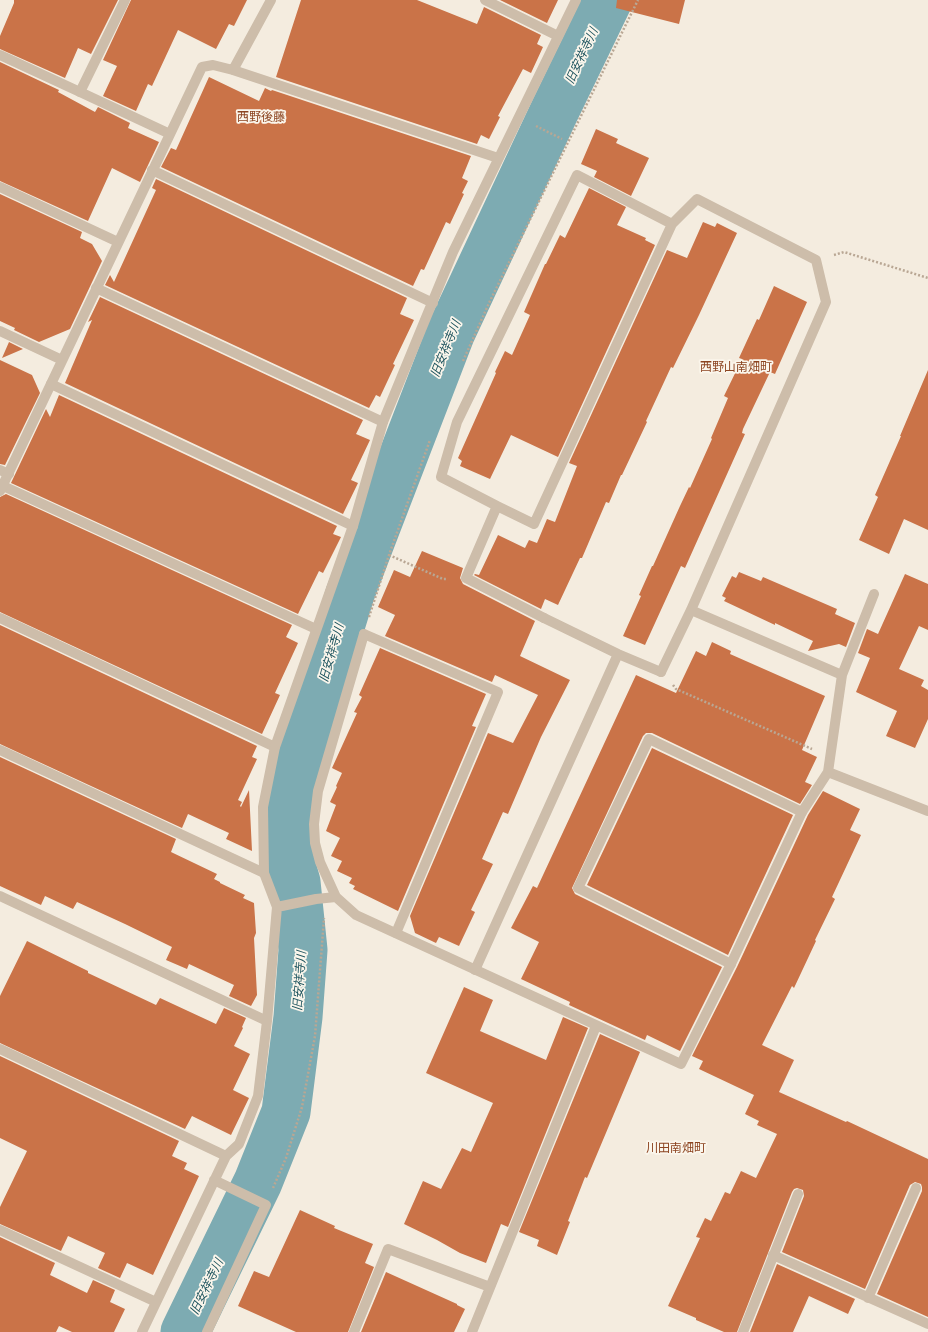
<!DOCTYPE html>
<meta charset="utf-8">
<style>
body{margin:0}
canvas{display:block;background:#f4ecdf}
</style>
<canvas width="928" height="1332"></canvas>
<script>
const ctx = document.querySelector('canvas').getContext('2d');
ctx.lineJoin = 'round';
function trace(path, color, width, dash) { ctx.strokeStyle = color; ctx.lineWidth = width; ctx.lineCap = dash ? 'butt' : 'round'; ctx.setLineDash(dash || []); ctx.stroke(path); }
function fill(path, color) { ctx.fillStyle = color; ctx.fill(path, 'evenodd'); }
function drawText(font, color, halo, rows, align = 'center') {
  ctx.font = font + ' "PT Sans","Noto Sans JP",sans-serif'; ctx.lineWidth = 3.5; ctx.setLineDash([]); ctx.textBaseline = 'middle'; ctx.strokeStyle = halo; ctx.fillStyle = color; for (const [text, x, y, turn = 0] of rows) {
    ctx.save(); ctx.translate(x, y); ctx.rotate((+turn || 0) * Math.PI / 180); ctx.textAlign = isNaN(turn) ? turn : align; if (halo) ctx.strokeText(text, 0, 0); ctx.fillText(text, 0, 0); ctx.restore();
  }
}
const river = new Path2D(`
 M 185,1332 L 258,1182 L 286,1112 L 298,1017 L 303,950 L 296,882 L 289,858 L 288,830 L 293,784 L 304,744 L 350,594 L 451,332 L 553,114 L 608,0`);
const building = new Path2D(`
 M 14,0 L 118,0 L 91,54 L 78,48 L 65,78 L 0,49 L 0,36 L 14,3 Z
 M 131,0 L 247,0 L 234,26 L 229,24 L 216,49 L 178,30 L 152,86 L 148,84 L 136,111 L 103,96 L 117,66 L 103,60 Z
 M 301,0 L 417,0 L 477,24 L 484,7 L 541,35 L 537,44 L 543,47 L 531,73 L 523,69 L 498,116 L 500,117 L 489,139 L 481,135 L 477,144 L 276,77 Z
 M 500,0 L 558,0 L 547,23 Z
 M 617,0 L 685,0 L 679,24 L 616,8 Z
 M 0,62 L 59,90 L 58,92 L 95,112 L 98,107 L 130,123 L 128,128 L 159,142 L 140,182 L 112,168 L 88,221 L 0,181 Z
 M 209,77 L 259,101 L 265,88 L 271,91 L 272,90 L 471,156 L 462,178 L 468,181 L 462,193 L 464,194 L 450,224 L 446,222 L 424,270 L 421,269 L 413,286 L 161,167 L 171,148 L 176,150 Z
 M 596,129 L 618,139 L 616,143 L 649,158 L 631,196 L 594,177 L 597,171 L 581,164 Z
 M 156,179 L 407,298 L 400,314 L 414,320 L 393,364 L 395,365 L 380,397 L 376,395 L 369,408 L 105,285 L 110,275 L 114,282 L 156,190 L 152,188 Z
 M 589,188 L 626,207 L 617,225 L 646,238 L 645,240 L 655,245 L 558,457 L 511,435 L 490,479 L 460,466 L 462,461 L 458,458 L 496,373 L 495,372 L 505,351 L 512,355 L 530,315 L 524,312 L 545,264 L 546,264 L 560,235 L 565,238 Z
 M 0,194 L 82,232 L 80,238 L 92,244 L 102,261 L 70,329 L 39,342 L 14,330 L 15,328 L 0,321 Z
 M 703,222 L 715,227 L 717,223 L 737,233 L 699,315 L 673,368 L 671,367 L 646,421 L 647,422 L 622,475 L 621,475 L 609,503 L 606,502 L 582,558 L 580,558 L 558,605 L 545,599 L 541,609 L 474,575 L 475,574 L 479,575 L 498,535 L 525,548 L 529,540 L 537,543 L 547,519 L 555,522 L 577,466 L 569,463 L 667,250 L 687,258 Z
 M 774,286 L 807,302 L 775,374 L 770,372 L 743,429 L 742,433 L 745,434 L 685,568 L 681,566 L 645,645 L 623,636 L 641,596 L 639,595 L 652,566 L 653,566 L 680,506 L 689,487 L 690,488 L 712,439 L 711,438 L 728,398 L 724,396 L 742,359 L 739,358 L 757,319 L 759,320 Z
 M 100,297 L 363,420 L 356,434 L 370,440 L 351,480 L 358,483 L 343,514 L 65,383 L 92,320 L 88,322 Z
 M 9,342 L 23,349 L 2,358 Z
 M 0,360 L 32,375 L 40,393 L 5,465 L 0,464 Z
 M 928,370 L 928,530 L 904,519 L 889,554 L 859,540 L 878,497 L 875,495 L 901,436 L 900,436 Z
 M 59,395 L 337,526 L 333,534 L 341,537 L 323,573 L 319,571 L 298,614 L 11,483 L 46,409 L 50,417 Z
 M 6,494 L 292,625 L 286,637 L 298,643 L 275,693 L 280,695 L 262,734 L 0,612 L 0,497 Z
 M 422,551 L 463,568 L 460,578 L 463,584 L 535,621 L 520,656 L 570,680 L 541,737 L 508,814 L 503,812 L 482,859 L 493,864 L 471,910 L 475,912 L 459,946 L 439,937 L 436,943 L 415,933 L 410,916 L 488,733 L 513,743 L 538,695 L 495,675 L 492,682 L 385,636 L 395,615 L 378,607 L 394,570 L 410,577 Z
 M 739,572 L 761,581 L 763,577 L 837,609 L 835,614 L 855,623 L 846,647 L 839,644 L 808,651 L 813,641 L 775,623 L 775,625 L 724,601 L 726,598 L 722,596 L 732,576 L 736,578 Z
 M 905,574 L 928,584 L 928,630 L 919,626 L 899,669 L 924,680 L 921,686 L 928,690 L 928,719 L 915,748 L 886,736 L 897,711 L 856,692 L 870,658 L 858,653 L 867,629 L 878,634 Z
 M 0,625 L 257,746 L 252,757 L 257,759 L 238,800 L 242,802 L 240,806 L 241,807 L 249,790 L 252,851 L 226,839 L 229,833 L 188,814 L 182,828 L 0,744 Z
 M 712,642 L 731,651 L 730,654 L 825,696 L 802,750 L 817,757 L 805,782 L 812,785 L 800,804 L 652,733 L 646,733 L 643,736 L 572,888 L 575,894 L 722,967 L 680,1051 L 647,1035 L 645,1040 L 569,1005 L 570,1002 L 521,979 L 539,942 L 511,928 L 533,886 L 537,888 L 636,675 L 676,693 L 696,651 L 706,656 Z
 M 380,648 L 486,694 L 472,726 L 476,727 L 398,911 L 353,889 L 355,886 L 349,883 L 352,878 L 337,871 L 342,861 L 331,856 L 340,838 L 326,831 L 336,805 L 330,802 L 337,787 L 336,786 L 342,773 L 332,768 L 357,713 L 354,712 L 362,697 L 359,695 Z
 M 652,748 L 793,815 L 728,955 L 587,885 Z
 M 0,757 L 176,839 L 171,852 L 217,874 L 214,879 L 220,882 L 220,883 L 245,895 L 243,898 L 254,903 L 256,933 L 254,938 L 257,995 L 251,1006 L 229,996 L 234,985 L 189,964 L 187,969 L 166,960 L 172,947 L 125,924 L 77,902 L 73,909 L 45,896 L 41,905 L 0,886 Z
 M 823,791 L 860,809 L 850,830 L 861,835 L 832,897 L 835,899 L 815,940 L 816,941 L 794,988 L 792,986 L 762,1045 L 794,1060 L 779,1092 L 846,1122 L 847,1121 L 928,1159 L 928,1317 L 877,1294 L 922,1191 L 922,1187 L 921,1184 L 915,1182 L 910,1185 L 865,1289 L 782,1252 L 804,1196 L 803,1190 L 797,1188 L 794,1189 L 792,1192 L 737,1332 L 724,1332 L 696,1320 L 696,1318 L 668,1306 L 700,1238 L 696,1237 L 705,1218 L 711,1221 L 725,1192 L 730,1194 L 741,1171 L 756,1178 L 777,1134 L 757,1125 L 759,1121 L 745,1114 L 754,1095 L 699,1069 L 703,1061 L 692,1056 L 737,967 L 808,815 Z
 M 27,941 L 88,971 L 88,973 L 156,1005 L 160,998 L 216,1024 L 224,1008 L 246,1018 L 242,1027 L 243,1028 L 234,1046 L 250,1054 L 233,1090 L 249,1098 L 231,1135 L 192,1116 L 185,1129 L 0,1043 L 0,996 Z
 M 464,987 L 493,1000 L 480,1031 L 546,1060 L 563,1017 L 588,1028 L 508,1227 L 501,1224 L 486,1263 L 460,1253 L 437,1240 L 404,1224 L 423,1181 L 441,1189 L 462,1148 L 471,1152 L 493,1103 L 426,1073 Z
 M 600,1034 L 640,1052 L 587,1178 L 585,1177 L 568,1221 L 570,1222 L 557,1255 L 537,1246 L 539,1240 L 519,1232 Z
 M 0,1056 L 179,1141 L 172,1156 L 187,1163 L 184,1169 L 199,1176 L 153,1275 L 127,1263 L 120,1278 L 98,1268 L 105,1253 L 68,1236 L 61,1251 L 0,1224 L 0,1207 L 27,1151 L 0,1138 Z
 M 300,1210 L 335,1226 L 334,1228 L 373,1244 L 365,1263 L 374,1267 L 348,1332 L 296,1332 L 238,1306 L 254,1271 L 269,1277 Z
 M 0,1237 L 55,1263 L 50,1275 L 87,1293 L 93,1280 L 115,1290 L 110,1302 L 125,1309 L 114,1332 L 72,1332 L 59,1326 L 56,1332 L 0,1332 Z
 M 777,1264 L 855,1299 L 848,1314 L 809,1296 L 793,1332 L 750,1332 Z
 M 386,1272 L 457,1304 L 457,1305 L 465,1309 L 454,1332 L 361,1332 Z`);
const path = new Path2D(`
 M 536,126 L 562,139
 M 834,255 L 844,252 L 928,278
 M 463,361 L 490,301 L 638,0
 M 389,555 L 443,579 L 447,579
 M 369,617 L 389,555 L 430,440
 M 673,685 L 676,689 L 812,749
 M 273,1188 L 286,1158 L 302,1107 L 315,1036 L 324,918`);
const service = new Path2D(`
 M 485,0 L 558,36
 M 0,55 L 80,92
 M 0,187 L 118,242
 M 96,288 L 383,422
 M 51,384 L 353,526
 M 0,470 L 9,474
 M 3,486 L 316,629
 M 0,618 L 275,747
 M 544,618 L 618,654 L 661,672
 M 364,634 L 498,692 L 396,933
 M 0,750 L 264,873
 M 731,964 L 578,888 L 649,739 L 802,812
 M 475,970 L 618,654
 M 773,1255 L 928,1324
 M 868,1298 L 916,1188
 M 743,1332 L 798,1194`);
const minor = new Path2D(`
 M 125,0 L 80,92 L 170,134
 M 233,70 L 271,0
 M 152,170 L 433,303
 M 0,331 L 62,360
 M 0,491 L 202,67 L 213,65 L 233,70 L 498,158
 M 497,506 L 441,477 L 457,422 L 577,175 L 672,224
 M 691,610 L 842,675
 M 544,618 L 466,578 L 497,506 L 534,524 L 672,224 L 697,199 L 816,260 L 826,302 L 691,610 L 661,672
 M 364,634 L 318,791 L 314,824 L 315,843 L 320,862 L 336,897 L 356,915 L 681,1064 L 731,964 L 802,812 L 828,772 L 842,675 L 874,594
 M 828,772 L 928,811
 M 0,896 L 267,1021
 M 277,907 L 316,899 L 336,897
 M 0,1049 L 226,1156
 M 0,1230 L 156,1302
 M 142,1332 L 226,1156 L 239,1144 L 258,1096 L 267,1021 L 277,907 L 264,873 L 263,807 L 275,747 L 353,526 L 383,422 L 453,252 L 576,0
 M 207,1332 L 266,1205 L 214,1180
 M 354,1332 L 388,1249 L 490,1287
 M 472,1332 L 596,1026`);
const waterNames = [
 ["旧安祥寺川",582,56,-65],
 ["旧安祥寺川",446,349,-68],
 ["旧安祥寺川",332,653,-74],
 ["旧安祥寺川",300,981,-86],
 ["旧安祥寺川",207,1287,-64]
];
const neighbourhoodNames = [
 ["西野後藤",261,118],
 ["西野山南畑町",736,368],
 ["川田南畑町",676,1149]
];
trace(river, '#7dabb2', 49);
fill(building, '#ca7348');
trace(path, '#b9a794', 2.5, [2, 2]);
trace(service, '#cdbdaa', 10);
trace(minor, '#cdbdaa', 10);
drawText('italic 12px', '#1e545e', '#fbf6ec', waterNames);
drawText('12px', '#8c4420', '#fbf6ec', neighbourhoodNames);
</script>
